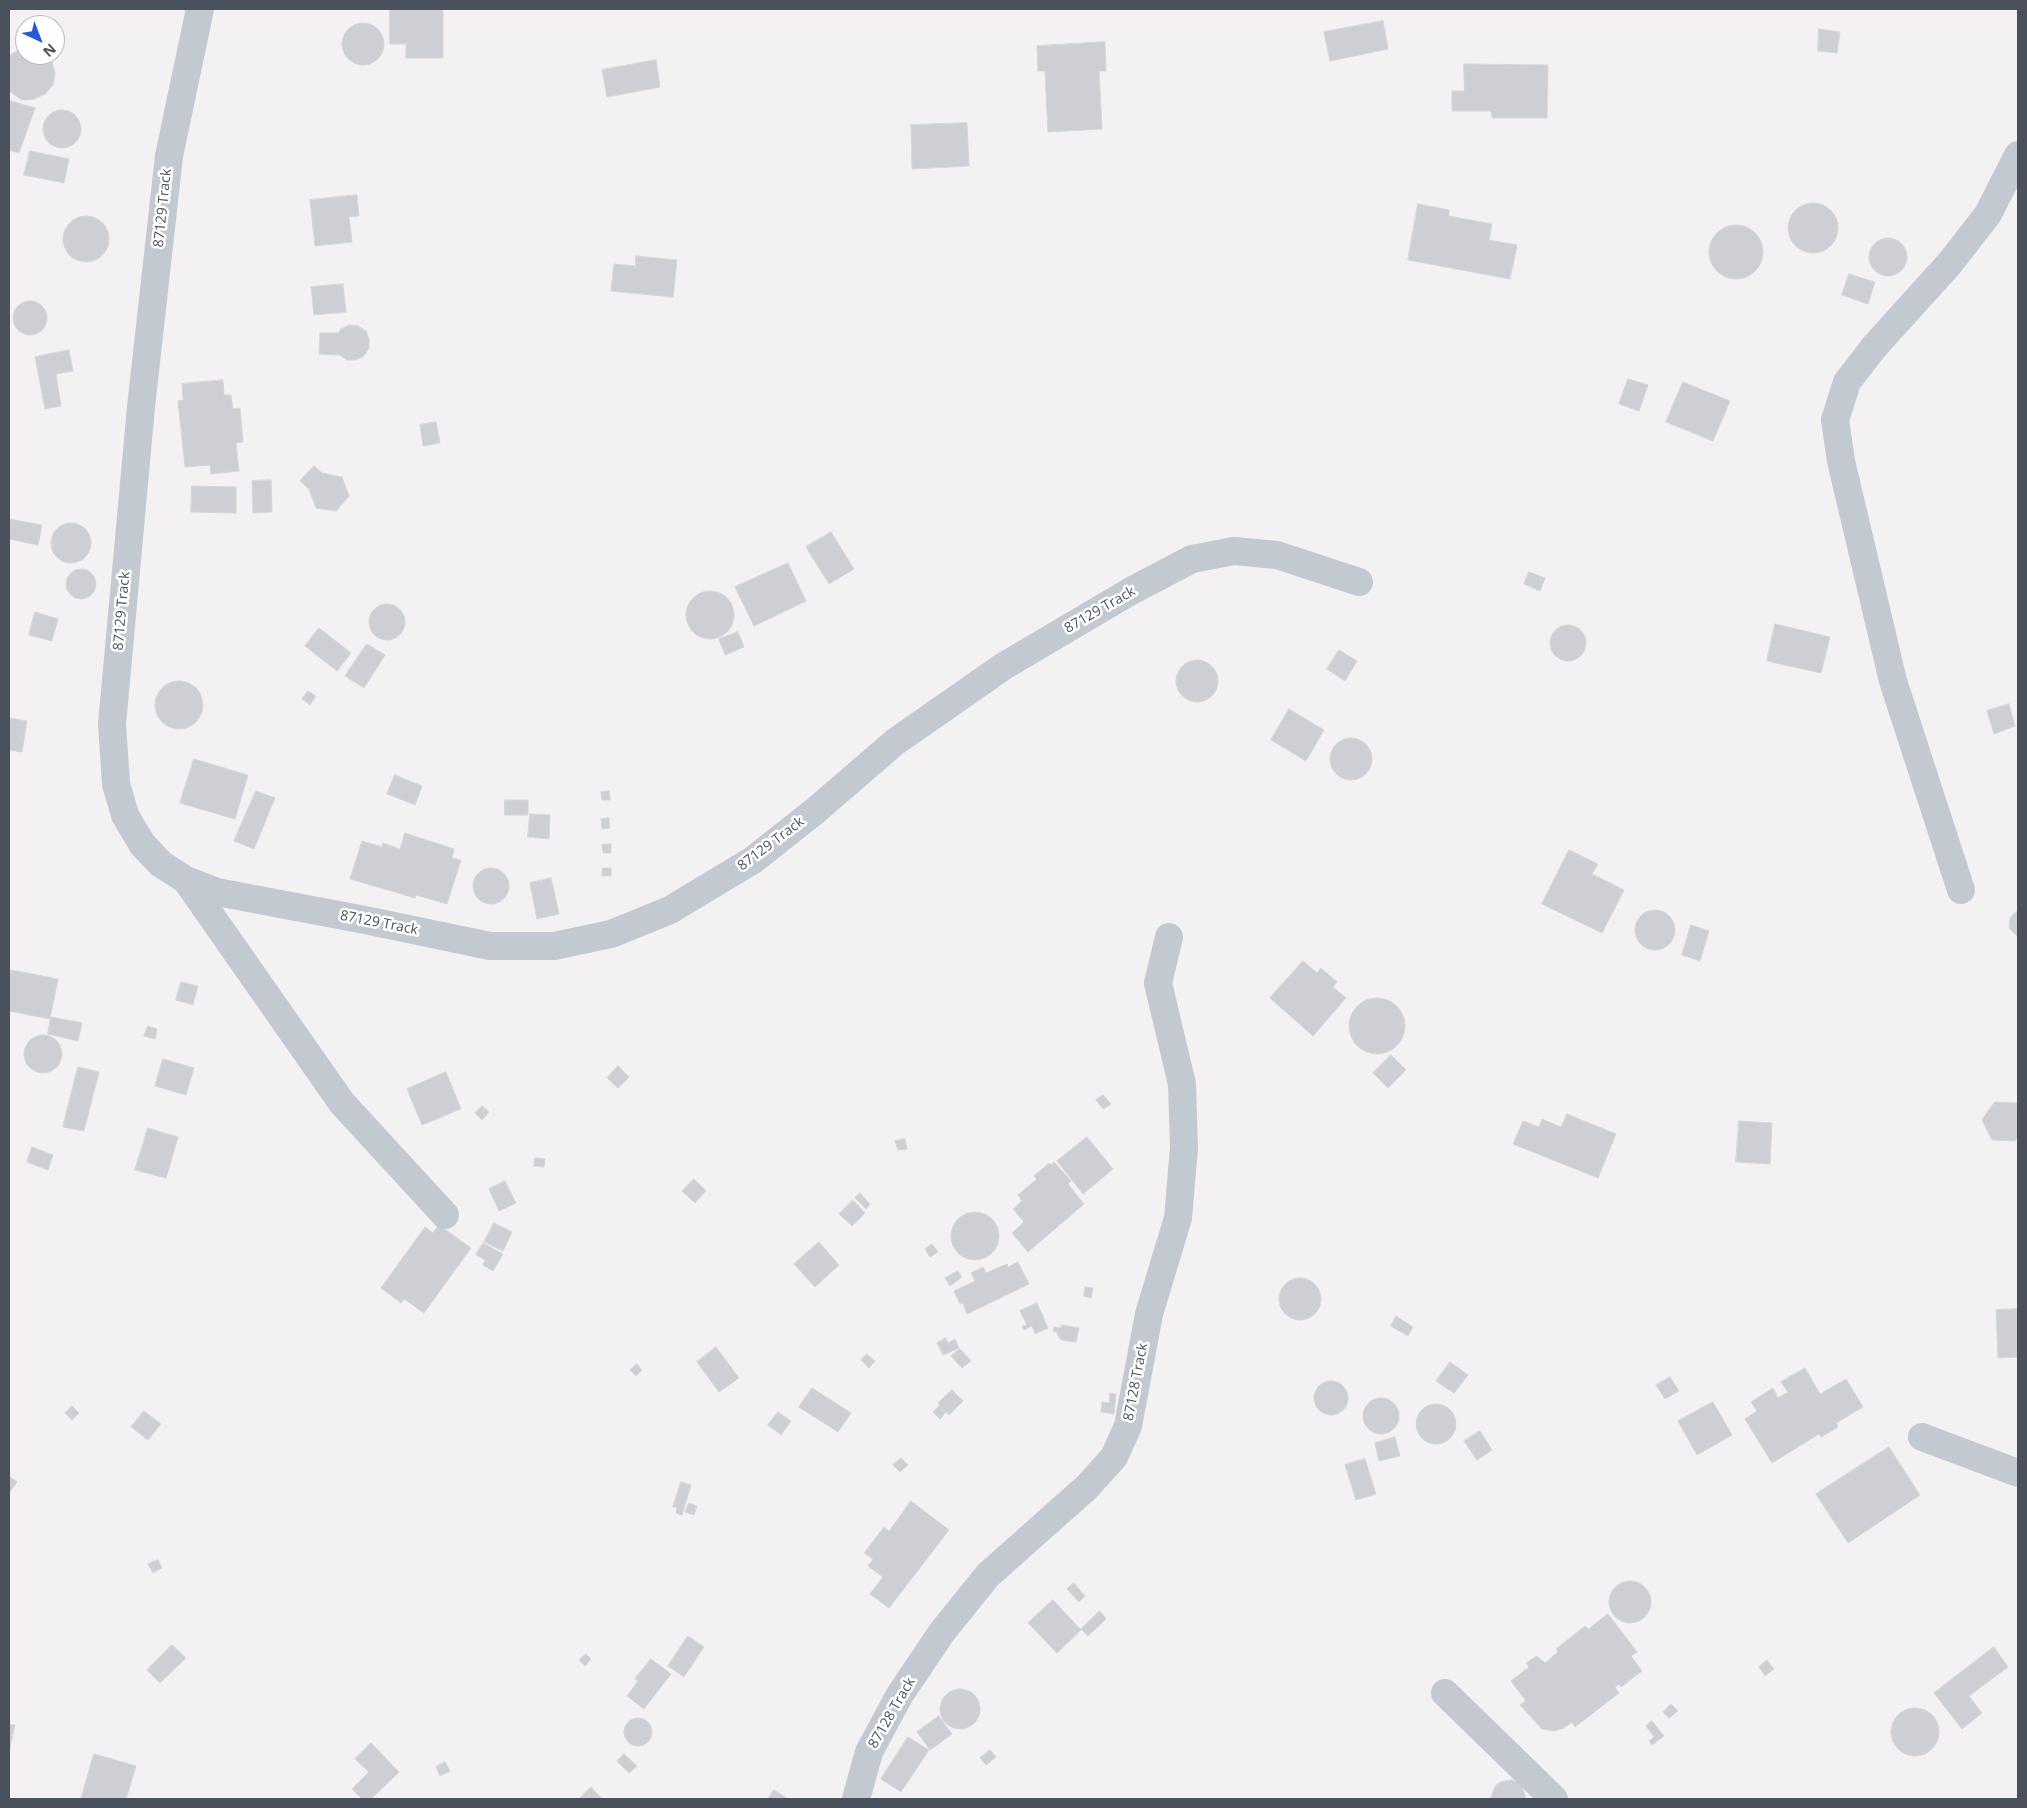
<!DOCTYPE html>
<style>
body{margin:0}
#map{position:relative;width:2027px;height:1808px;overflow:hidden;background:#f3f1f1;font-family:"Open Sans",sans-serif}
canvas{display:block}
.frame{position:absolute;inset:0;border:10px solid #4a515c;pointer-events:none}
.north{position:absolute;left:15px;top:15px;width:50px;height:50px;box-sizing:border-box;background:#fff;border:1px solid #b7b9be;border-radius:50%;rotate:137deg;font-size:14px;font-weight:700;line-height:20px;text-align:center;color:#4a515c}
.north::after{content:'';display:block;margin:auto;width:18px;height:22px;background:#2958d4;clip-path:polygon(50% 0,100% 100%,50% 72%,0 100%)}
</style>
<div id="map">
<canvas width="2027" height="1808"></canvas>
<div class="frame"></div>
<div class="north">N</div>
</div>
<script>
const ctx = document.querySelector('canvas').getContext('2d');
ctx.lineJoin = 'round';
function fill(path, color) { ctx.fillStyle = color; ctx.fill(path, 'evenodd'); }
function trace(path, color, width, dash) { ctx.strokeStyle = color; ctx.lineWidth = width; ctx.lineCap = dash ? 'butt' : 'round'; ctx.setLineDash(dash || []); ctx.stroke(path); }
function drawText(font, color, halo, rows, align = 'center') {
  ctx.font = font + ' "Open Sans",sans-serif'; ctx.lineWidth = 5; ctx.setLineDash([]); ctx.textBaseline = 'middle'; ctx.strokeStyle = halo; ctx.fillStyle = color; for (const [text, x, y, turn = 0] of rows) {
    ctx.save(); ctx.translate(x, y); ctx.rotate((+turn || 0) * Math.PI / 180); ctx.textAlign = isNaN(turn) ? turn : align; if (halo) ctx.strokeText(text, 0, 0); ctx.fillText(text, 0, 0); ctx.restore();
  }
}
const building = new Path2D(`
 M 390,9 L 443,9 L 443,58 L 406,58 L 406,44 L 390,44 Z
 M 1383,21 L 1388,49 L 1330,61 L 1324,32 Z
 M342 44a21 21 0 1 1 42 0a21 21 0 1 1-42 0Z
 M 1819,29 L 1840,32 L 1837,53 L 1818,51 Z
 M 1105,42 L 1106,71 L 1099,71 L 1102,129 L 1048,132 L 1045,71 L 1038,71 L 1037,46 Z
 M 22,48 L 25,48 L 25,55 L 47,55 L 52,62 L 55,73 L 53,85 L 45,94 L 34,99 L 22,100 L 9,91 L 9,56 Z
 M 656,60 L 660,87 L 607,97 L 602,70 Z
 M 1464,64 L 1548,65 L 1547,118 L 1492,118 L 1491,111 L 1452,111 L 1452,91 L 1464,91 Z
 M 11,101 L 35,108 L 19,153 L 9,150 L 9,106 Z
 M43 129a19 19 0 1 1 38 0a19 19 0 1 1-38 0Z
 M 967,123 L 969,166 L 912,169 L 911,125 Z
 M 30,151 L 69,159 L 64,183 L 24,175 Z
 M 357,195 L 359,216 L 349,217 L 352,242 L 315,246 L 310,200 Z
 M1788 228a25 25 0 1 1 50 0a25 25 0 1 1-50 0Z
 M 1418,204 L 1449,210 L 1449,216 L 1492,224 L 1489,240 L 1517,245 L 1510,279 L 1408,260 Z
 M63 239a23 23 0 1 1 46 0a23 23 0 1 1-46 0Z
 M1709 252a27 27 0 1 1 54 0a27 27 0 1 1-54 0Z
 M1869 257a19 19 0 1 1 38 0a19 19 0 1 1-38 0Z
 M 636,256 L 677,260 L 673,297 L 611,291 L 614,264 L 635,266 Z
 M 1849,274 L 1875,282 L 1868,304 L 1842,295 Z
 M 343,284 L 346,312 L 314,315 L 311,287 Z
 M13 318a17 17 0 1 1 34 0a17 17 0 1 1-34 0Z
 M 349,325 L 358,326 L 366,331 L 369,339 L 369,348 L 364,356 L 356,360 L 347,360 L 340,355 L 319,354 L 320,333 L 339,333 L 340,330 Z
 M 69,350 L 73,371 L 56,374 L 61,406 L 45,409 L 35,357 Z
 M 1628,379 L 1648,385 L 1639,411 L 1619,404 Z
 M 223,380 L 224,395 L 231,395 L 233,409 L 240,408 L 243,442 L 236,443 L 239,471 L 211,474 L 210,465 L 185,467 L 178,401 L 183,400 L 182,384 Z
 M 1683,382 L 1730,401 L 1713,441 L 1666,422 Z
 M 436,422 L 440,443 L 423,446 L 420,425 Z
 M 314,466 L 322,473 L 342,477 L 349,496 L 336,511 L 316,508 L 309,489 L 300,481 Z
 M 271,480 L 272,512 L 253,513 L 252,481 Z
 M 192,486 L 236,487 L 236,513 L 191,512 Z
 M 9,519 L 42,525 L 38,545 L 9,539 Z
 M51 543a20 20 0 1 1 40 0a20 20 0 1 1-40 0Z
 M 831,532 L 854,569 L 829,584 L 806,547 Z
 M 788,563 L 806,601 L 754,626 L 735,587 Z
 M66 584a15 15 0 1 1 30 0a15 15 0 1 1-30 0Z
 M 1529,572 L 1545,578 L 1540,591 L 1524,584 Z
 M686 615a24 24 0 1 1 48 0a24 24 0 1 1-48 0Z
 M369 622a18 18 0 1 1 36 0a18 18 0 1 1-36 0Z
 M 35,612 L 58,619 L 52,641 L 29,635 Z
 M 1775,624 L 1830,637 L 1821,673 L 1767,661 Z
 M1550 643a18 18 0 1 1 36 0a18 18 0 1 1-36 0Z
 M 319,628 L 351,653 L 337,671 L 305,646 Z
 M 738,632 L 744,647 L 725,655 L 719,639 Z
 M 367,644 L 385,655 L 364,688 L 345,676 Z
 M 1339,650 L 1357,661 L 1345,681 L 1327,669 Z
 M1176 681a21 21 0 1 1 42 0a21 21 0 1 1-42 0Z
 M155 705a24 24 0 1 1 48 0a24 24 0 1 1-48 0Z
 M 308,691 L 316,696 L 310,705 L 302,699 Z
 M 2009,704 L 2015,726 L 1994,734 L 1987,711 Z
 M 1289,709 L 1324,730 L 1306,761 L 1271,740 Z
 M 9,718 L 27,721 L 22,752 L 9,750 Z
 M1330 759a21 21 0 1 1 42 0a21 21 0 1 1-42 0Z
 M 194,759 L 248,775 L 235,819 L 180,803 Z
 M 395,775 L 422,786 L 415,805 L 387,794 Z
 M 256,791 L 275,798 L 254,849 L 234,841 Z
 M 609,791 L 610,800 L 602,800 L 601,792 Z
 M 505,800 L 528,800 L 528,815 L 505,815 Z
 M 530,814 L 550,815 L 549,839 L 528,837 Z
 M 609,818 L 610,828 L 602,829 L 601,819 Z
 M 405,833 L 454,849 L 452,858 L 461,860 L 447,904 L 416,895 L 415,898 L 350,879 L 362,841 L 382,847 L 383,843 L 400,849 Z
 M 611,844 L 611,853 L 603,853 L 602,845 Z
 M 1569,850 L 1598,864 L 1592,874 L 1624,890 L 1602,933 L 1542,904 Z
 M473 886a18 18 0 1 1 36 0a18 18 0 1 1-36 0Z
 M 603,868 L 611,868 L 611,876 L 602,876 Z
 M 551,878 L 559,914 L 537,919 L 530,883 Z
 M 2018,910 L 2018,937 L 2009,928 L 2010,918 Z
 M1635 930a20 20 0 1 1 40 0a20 20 0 1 1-40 0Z
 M 1691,925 L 1709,931 L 1700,961 L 1682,955 Z
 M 1303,961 L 1317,973 L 1321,968 L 1337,982 L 1333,987 L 1346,998 L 1313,1036 L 1270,998 Z
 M 11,970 L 58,979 L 50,1019 L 9,1011 L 9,980 Z
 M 181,982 L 198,986 L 193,1005 L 176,1000 Z
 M1349 1026a28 28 0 1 1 56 0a28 28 0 1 1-56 0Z
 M 51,1017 L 82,1023 L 78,1041 L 48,1034 Z
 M 148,1026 L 157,1029 L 155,1039 L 144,1036 Z
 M24 1054a19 19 0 1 1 38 0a19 19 0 1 1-38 0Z
 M 1391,1055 L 1406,1070 L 1388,1088 L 1373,1073 Z
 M 163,1059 L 194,1068 L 186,1095 L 155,1086 Z
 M 618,1066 L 629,1077 L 618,1088 L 607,1078 Z
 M 78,1067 L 99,1072 L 84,1131 L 63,1127 Z
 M 446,1072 L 461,1109 L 422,1125 L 407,1089 Z
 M 1103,1095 L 1111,1104 L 1103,1109 L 1096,1100 Z
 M 1995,1102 L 2017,1103 L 2018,1136 L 2015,1141 L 1992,1140 L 1982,1120 Z
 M 482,1106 L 489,1112 L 482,1120 L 475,1113 Z
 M 1567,1114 L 1616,1134 L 1598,1178 L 1513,1144 L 1523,1121 L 1539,1127 L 1542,1119 L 1561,1127 Z
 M 1739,1121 L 1772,1123 L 1770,1164 L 1736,1162 Z
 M 148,1128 L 178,1137 L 166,1178 L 135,1170 Z
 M 1087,1137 L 1113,1169 L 1083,1194 L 1057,1161 Z
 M 905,1139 L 907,1149 L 898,1150 L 895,1141 Z
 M 32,1147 L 53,1155 L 48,1170 L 27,1162 Z
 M 535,1158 L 545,1159 L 544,1167 L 534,1166 Z
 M 1054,1162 L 1071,1181 L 1068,1184 L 1084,1204 L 1028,1252 L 1012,1233 L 1024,1222 L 1013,1209 L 1022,1201 L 1018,1195 L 1037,1179 L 1034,1176 L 1049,1163 L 1051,1165 Z
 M 694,1179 L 706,1191 L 695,1203 L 682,1191 Z
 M 505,1181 L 516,1203 L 499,1211 L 489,1189 Z
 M 860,1193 L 870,1204 L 866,1209 L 855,1198 Z
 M 853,1200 L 865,1213 L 852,1226 L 839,1214 Z
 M951 1236a24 24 0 1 1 48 0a24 24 0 1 1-48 0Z
 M 494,1223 L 512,1232 L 503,1251 L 484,1242 Z
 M 439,1225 L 471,1248 L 424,1313 L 404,1299 L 401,1303 L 381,1288 L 425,1227 L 433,1233 Z
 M 819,1242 L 839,1265 L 815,1287 L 794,1264 Z
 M 483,1243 L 503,1254 L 493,1271 L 483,1265 L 485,1260 L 476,1255 Z
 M 932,1244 L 938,1252 L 930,1257 L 925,1249 Z
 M 1018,1262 L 1029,1284 L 967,1314 L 963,1303 L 960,1304 L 954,1291 L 975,1281 L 971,1273 L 983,1267 L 986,1273 L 1007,1264 L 1008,1267 Z
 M 958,1271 L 962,1277 L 950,1286 L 945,1278 Z
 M1279 1299a21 21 0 1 1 42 0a21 21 0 1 1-42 0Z
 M 1085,1287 L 1093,1288 L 1091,1298 L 1084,1296 Z
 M 1037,1303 L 1048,1328 L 1035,1334 L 1032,1326 L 1024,1330 L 1022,1326 L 1027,1325 L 1020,1311 Z
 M 2018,1309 L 2018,1357 L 1998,1358 L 1996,1310 Z
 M 1396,1316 L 1413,1327 L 1408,1336 L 1391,1326 Z
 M 1062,1325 L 1079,1328 L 1076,1342 L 1061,1340 L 1058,1336 L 1057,1332 L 1053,1331 L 1054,1327 L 1061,1328 Z
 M 946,1338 L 948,1343 L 955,1339 L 959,1348 L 943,1355 L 937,1343 Z
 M 716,1347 L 739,1378 L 719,1392 L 697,1362 Z
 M 960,1349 L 971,1361 L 962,1368 L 951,1356 Z
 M 867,1354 L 875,1361 L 869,1368 L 861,1360 Z
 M 1450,1362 L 1468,1375 L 1454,1393 L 1436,1381 Z
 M 637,1364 L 642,1370 L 636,1376 L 630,1370 Z
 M 1805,1368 L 1820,1394 L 1846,1379 L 1863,1407 L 1836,1423 L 1838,1427 L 1821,1437 L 1819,1434 L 1772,1463 L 1745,1419 L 1757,1411 L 1751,1402 L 1773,1388 L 1778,1398 L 1788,1392 L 1781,1382 Z
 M 1670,1377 L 1679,1391 L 1665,1399 L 1656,1385 Z
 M1314 1398a17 17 0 1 1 34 0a17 17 0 1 1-34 0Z
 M 812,1388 L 851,1413 L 838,1432 L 799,1407 Z
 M 952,1390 L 963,1401 L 949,1415 L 946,1412 L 940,1419 L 933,1412 L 940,1405 L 938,1403 Z
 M 1110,1393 L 1116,1394 L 1114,1414 L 1101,1412 L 1102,1402 L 1109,1403 Z
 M1363 1416a18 18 0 1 1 36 0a18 18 0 1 1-36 0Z
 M 1713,1402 L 1732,1435 L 1697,1455 L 1678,1421 Z
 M1416 1424a20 20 0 1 1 40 0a20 20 0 1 1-40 0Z
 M 72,1406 L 79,1413 L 72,1420 L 65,1413 Z
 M 144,1411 L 161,1424 L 148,1440 L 131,1427 Z
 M 778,1412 L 791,1421 L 781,1435 L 768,1425 Z
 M 1480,1431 L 1492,1450 L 1477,1460 L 1464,1441 Z
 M 1395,1437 L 1400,1456 L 1379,1461 L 1375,1443 Z
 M 1889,1447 L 1920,1495 L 1848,1543 L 1816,1494 Z
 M 901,1458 L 908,1465 L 900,1472 L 893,1465 Z
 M 1365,1459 L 1376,1494 L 1356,1500 L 1345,1465 Z
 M 9,1476 L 17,1482 L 9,1493 Z
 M 681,1482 L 691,1485 L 682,1515 L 676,1513 L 677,1508 L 673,1507 Z
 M 911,1501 L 949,1530 L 889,1608 L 870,1594 L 883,1577 L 868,1566 L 873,1559 L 864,1553 L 884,1527 L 889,1531 Z
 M 689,1503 L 697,1506 L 694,1515 L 685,1512 Z
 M 158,1560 L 162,1568 L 153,1573 L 148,1564 Z
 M1609 1602a21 21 0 1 1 42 0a21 21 0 1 1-42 0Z
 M 1074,1583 L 1085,1596 L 1079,1602 L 1067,1589 Z
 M 1053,1600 L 1081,1630 L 1057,1653 L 1028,1623 Z
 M 1100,1611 L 1106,1619 L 1088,1636 L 1081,1629 Z
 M 1608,1614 L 1637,1652 L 1631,1656 L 1642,1671 L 1621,1687 L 1619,1684 L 1615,1687 L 1619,1693 L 1575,1727 L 1572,1722 L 1564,1728 L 1554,1731 L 1542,1729 L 1520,1705 L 1526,1701 L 1511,1681 L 1529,1667 L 1526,1663 L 1537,1656 L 1545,1663 L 1558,1652 L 1556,1649 L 1585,1626 L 1588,1629 Z
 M 688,1636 L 704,1647 L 684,1677 L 668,1666 Z
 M 172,1645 L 186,1658 L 160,1683 L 147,1670 Z
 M 1994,1647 L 2008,1667 L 1969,1696 L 1982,1713 L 1962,1729 L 1934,1693 Z
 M 586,1654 L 591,1659 L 585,1666 L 579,1660 Z
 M 651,1659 L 671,1674 L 644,1709 L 627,1696 L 638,1681 L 635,1679 Z
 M 1767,1660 L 1774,1669 L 1765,1676 L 1759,1667 Z
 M940 1709a20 20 0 1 1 40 0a20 20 0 1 1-40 0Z
 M 1671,1704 L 1678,1711 L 1669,1718 L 1663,1712 Z
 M1891 1732a24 24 0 1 1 48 0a24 24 0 1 1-48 0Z
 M 939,1716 L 952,1734 L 930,1750 L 917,1732 Z
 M624 1732a14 14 0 1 1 28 0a14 14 0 1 1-28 0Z
 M 1652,1721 L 1664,1736 L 1652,1745 L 1649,1741 L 1654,1737 L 1646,1726 Z
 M 9,1724 L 15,1725 L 9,1752 Z
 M 908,1737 L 929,1750 L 901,1792 L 881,1779 Z
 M 371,1743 L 399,1772 L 371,1799 L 362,1799 L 352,1789 L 369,1772 L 355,1759 Z
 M 990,1750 L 996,1757 L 986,1765 L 980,1758 Z
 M 94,1754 L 136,1766 L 126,1799 L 81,1799 Z
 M 624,1754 L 637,1766 L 629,1773 L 617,1761 Z
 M 445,1762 L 450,1771 L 440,1776 L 436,1767 Z
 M 1512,1780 L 1522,1786 L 1526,1799 L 1490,1799 L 1496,1785 L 1501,1782 Z
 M 591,1787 L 602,1799 L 579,1799 Z
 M 774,1790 L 788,1799 L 768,1799 Z`);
const minor = new Path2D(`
 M 200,9 L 169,156 L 141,407 L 112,724 L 116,784 L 125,815 L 142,844 L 161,864 L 186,880 L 217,892 L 365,920 L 490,946 L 554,946 L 611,934 L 670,910 L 753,860 L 815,811 L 895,742 L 1004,666 L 1131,591 L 1192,559 L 1234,551 L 1277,555 L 1359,582
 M 186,880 L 342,1103 L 445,1215
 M 1961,890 L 1893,681 L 1841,461 L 1835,420 L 1847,382 L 1874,347 L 1950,263 L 1988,214 L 2018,155
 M 1922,1437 L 2018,1473
 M 1445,1693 L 1554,1799
 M 856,1799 L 869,1752 L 899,1696 L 942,1632 L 988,1575 L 1087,1487 L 1114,1457 L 1128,1426 L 1149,1314 L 1178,1218 L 1184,1148 L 1182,1084 L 1158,983 L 1169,937`);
const streetNames = [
 ["87129 Track",163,208,-84],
 ["87129 Track",1100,610,-30],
 ["87129 Track",122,611,-85],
 ["87129 Track",771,844,-37],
 ["87129 Track",379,923,11],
 ["87128 Track",1136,1382,-79],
 ["87128 Track",892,1713,-60]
];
fill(building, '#cecfd5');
trace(building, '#d5d6db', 1);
trace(minor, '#c3c9d1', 28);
drawText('14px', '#4a515c', '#fff', streetNames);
</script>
